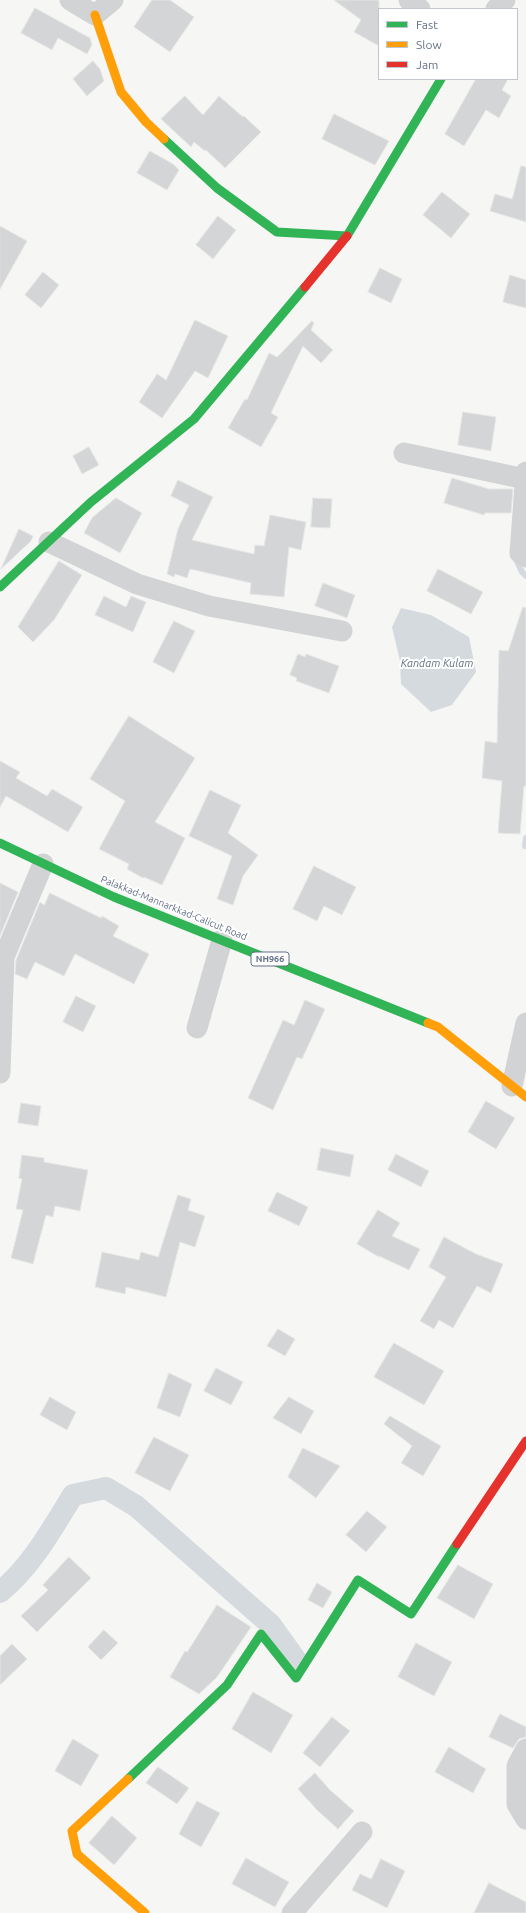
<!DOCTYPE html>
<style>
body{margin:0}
#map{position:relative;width:526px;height:1913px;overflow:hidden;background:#f6f6f5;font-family:Ubuntu,sans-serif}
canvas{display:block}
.legend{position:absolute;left:378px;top:8px;width:140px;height:72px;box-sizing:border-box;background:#fff;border:1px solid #c1c6cf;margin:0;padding:5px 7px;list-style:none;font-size:12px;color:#647187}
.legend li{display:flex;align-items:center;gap:8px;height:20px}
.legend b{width:20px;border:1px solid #c1c6cf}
</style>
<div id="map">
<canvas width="526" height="1913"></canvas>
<ul class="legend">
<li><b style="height:5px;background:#30b455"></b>Fast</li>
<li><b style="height:5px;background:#ff9f0a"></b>Slow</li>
<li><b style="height:5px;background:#e5322d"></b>Jam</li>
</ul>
</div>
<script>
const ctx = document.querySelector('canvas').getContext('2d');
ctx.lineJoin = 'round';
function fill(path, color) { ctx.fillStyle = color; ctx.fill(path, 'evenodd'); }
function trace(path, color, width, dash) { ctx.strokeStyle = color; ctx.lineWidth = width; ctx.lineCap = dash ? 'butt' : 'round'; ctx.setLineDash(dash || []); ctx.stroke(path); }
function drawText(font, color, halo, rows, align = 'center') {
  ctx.font = font + ' Ubuntu,sans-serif'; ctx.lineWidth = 4; ctx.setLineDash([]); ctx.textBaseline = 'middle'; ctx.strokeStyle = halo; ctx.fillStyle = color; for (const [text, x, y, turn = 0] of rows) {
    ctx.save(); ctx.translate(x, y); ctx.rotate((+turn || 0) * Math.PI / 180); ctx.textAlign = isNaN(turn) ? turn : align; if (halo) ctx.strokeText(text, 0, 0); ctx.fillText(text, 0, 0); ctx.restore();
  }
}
const water = new Path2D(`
 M 401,608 L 431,615 L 469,637 L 476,672 L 452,705 L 431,712 L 401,684 L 400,661 L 392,627 Z`);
const stream = new Path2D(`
 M 515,557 L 522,572 L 526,576
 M 525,846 L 526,838`);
const canal = new Path2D(`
 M 0,1592 C 31,1567 52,1529 73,1495 L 106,1488 L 136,1506 L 270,1624 L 298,1663`);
const building = new Path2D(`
 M 152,0 L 170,0 L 194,17 L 170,52 L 134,27 Z
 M 334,0 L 379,0 L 379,46 L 354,32 L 361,20 Z
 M 35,8 L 90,38 L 92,45 L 87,54 L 58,38 L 52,50 L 21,33 Z
 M 93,61 L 100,69 L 104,81 L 87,96 L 73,79 Z
 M 476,79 L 508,79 L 502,90 L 511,96 L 499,118 L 486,110 L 464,146 L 445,134 Z
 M 185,96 L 203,115 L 219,96 L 243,117 L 244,116 L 261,132 L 225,168 L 206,150 L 205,151 L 194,142 L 191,147 L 161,119 Z
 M 334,114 L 389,141 L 375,165 L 322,139 Z
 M 150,151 L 173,164 L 179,170 L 167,190 L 137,173 Z
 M 521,166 L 526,167 L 526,222 L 490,211 L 495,194 L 512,199 Z
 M 442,192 L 470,214 L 451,238 L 423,215 Z
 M 218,216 L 236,230 L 213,259 L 196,245 Z
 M 0,226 L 27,241 L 0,289 Z
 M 380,268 L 402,279 L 391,303 L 368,292 Z
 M 43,272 L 59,285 L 41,308 L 25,295 Z
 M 510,275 L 526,280 L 526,308 L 503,302 Z
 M 195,320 L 228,336 L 208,378 L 195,371 L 162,418 L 139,402 L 157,374 L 166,380 Z
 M 312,321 L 314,323 L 311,330 L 333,350 L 321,363 L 303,346 L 271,413 L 278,417 L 261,447 L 228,428 L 245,399 L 247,400 L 269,353 L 277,357 Z
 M 463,412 L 496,417 L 491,451 L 458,445 Z
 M 89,447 L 99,465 L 82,474 L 73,456 Z
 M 452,478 L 489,489 L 513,489 L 511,513 L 485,513 L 484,515 L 444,503 Z
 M 178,480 L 213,497 L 192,540 L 254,554 L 255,545 L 264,546 L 270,515 L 306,522 L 301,550 L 289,547 L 284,597 L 250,594 L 251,583 L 190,569 L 187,578 L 175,574 L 174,577 L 167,574 L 178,529 L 189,505 L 171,496 Z
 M 116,498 L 142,513 L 120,553 L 84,533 L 92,518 Z
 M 313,498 L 332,499 L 330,528 L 311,527 Z
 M 19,529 L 33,536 L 31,541 L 1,569 Z
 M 59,561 L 82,575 L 54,620 L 33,642 L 18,627 Z
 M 438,569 L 483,592 L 471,614 L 427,591 Z
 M 323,583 L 355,595 L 347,618 L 315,606 Z
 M 104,596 L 126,607 L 131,596 L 146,602 L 133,632 L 95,615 Z
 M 523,607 L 526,608 L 526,786 L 524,786 L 520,834 L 498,833 L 502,781 L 482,778 L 485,741 L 497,743 L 499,650 L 508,651 Z
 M 174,621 L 195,631 L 174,673 L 153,662 Z
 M 298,654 L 305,657 L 306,654 L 339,666 L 329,693 L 296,681 L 297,678 L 290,675 Z
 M 129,716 L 195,758 L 155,822 L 185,838 L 162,885 L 144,877 L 143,878 L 127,869 L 129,864 L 99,849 L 125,801 L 90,779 Z
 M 0,761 L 20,772 L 16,778 L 47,796 L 52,789 L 83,807 L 68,832 L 6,796 L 0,807 Z
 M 210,790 L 241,805 L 228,833 L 258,855 L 243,876 L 233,905 L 217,899 L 232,856 L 189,836 Z
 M 314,866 L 356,887 L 342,915 L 324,906 L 317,921 L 293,909 Z
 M 0,883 L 18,892 L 0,936 Z
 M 50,893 L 101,918 L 102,916 L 119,926 L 113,936 L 149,954 L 134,984 L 75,954 L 64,976 L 35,962 L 27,979 L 15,974 L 16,960 L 40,902 L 44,905 Z
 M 76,996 L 96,1006 L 83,1032 L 63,1022 Z
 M 305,1000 L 325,1009 L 302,1059 L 297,1057 L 273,1110 L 248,1098 L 283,1020 L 294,1025 Z
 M 486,1101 L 515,1118 L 496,1149 L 468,1132 Z
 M 21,1103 L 41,1106 L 38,1126 L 18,1123 Z
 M 321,1148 L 354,1155 L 350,1177 L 317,1170 Z
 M 396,1154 L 429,1171 L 421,1187 L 388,1170 Z
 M 22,1155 L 44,1158 L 44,1162 L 88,1170 L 80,1211 L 55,1206 L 53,1217 L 46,1215 L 33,1264 L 11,1258 L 23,1210 L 16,1209 L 22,1179 L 19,1178 Z
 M 277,1192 L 308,1207 L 299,1226 L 268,1211 Z
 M 178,1195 L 191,1199 L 188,1210 L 205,1216 L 195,1247 L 180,1242 L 166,1297 L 126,1287 L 125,1294 L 95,1287 L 102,1252 L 139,1260 L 141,1252 L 158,1257 Z
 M 378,1210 L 400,1223 L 392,1236 L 420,1249 L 409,1270 L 379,1256 L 379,1257 L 357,1244 Z
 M 444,1237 L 476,1254 L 503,1264 L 491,1293 L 477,1286 L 453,1328 L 439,1320 L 434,1329 L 420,1321 L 446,1277 L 429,1267 Z
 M 278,1329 L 295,1339 L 285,1356 L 267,1346 Z
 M 394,1343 L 444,1371 L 424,1405 L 374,1377 Z
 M 216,1368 L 243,1382 L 231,1405 L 204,1391 Z
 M 169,1373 L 192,1384 L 180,1417 L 157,1408 Z
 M 50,1397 L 76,1412 L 67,1430 L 40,1415 Z
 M 289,1397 L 314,1411 L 301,1434 L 273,1418 Z
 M 390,1416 L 441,1446 L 423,1476 L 401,1463 L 412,1446 L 384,1424 Z
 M 154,1437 L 189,1455 L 170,1491 L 135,1473 Z
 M 303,1448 L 340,1466 L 316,1498 L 288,1477 Z
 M 367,1511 L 387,1527 L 366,1552 L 346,1535 Z
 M 69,1557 L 91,1578 L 37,1632 L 21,1616 L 48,1590 L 43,1585 Z
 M 458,1565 L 493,1584 L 474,1619 L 437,1598 Z
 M 317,1583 L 332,1592 L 323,1608 L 308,1600 Z
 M 217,1605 L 251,1627 L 217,1677 L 199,1694 L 170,1677 L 185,1651 L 187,1652 Z
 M 104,1630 L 118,1643 L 101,1660 L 88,1647 Z
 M 416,1643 L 452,1662 L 434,1696 L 398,1677 Z
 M 12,1644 L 27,1659 L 0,1685 L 0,1656 Z
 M 253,1692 L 293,1715 L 271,1753 L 232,1729 Z
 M 500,1714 L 526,1727 L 526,1737 L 519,1739 L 513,1748 L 489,1737 Z
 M 332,1717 L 350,1731 L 320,1767 L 303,1753 Z
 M 73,1739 L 99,1755 L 81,1786 L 55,1771 Z
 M 449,1747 L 486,1769 L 473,1793 L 435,1772 Z
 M 158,1767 L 189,1788 L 177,1804 L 146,1783 Z
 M 315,1773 L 330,1790 L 354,1811 L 338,1829 L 317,1810 L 298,1789 Z
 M 197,1801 L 220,1813 L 201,1847 L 179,1834 Z
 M 112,1816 L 137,1838 L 114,1865 L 89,1843 Z
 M 246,1858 L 289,1882 L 275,1907 L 232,1884 Z
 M 381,1859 L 405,1871 L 387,1908 L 352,1890 L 360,1874 L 371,1879 Z
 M 489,1883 L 526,1902 L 526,1913 L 474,1913 Z`);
const street = new Path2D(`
 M 70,0 L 95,15 L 113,0
 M 409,0 L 420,9
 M 496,9 L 505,0
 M 404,453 L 525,479
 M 526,472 L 520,553 L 526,557
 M 49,542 L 137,584 L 209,606 L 342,631
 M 197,1028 L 222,940
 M 0,1073 L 4,957 L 43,864
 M 512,1086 L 526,1023
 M 526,1749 L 517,1766 L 517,1804 L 526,1819
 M 292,1913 L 362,1832`);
const fast = new Path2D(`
 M 164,139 L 217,188 L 277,232 L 347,236 L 441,79
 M 0,587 L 91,502 L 194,419 L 305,287
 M 0,843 L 114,897 L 428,1023
 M 128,1779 L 227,1685 L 261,1634 L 296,1678 L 358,1580 L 411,1614 L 457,1544`);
const slow = new Path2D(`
 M 95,15 L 121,92 L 146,122 L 164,139
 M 428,1023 L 438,1027 L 526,1097
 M 128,1779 L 72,1831 L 77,1854 L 145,1913`);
const jam = new Path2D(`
 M 305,287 L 347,236
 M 457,1544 L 526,1441`);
const shields = [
 [270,959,38]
];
const shieldNames = [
 ["NH966",270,959]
];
const streetNames = [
 ["Palakkad-Mannarkkad-Calicut Road",174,908,22]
];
const waterNames = [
 ["Kandam Kulam",437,663]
];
fill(water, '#d5dadf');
trace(stream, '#d5dadf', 6);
trace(canal, '#d5dadf', 22);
fill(building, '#d4d5d6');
trace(building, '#e6e6e5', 1);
trace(street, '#d2d3d4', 21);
trace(fast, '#30b455', 9);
trace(slow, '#ff9f0a', 9);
trace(jam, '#e5322d', 9);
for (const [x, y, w] of shields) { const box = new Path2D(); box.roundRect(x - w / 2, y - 7, w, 14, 3); ctx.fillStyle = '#fff'; ctx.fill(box); trace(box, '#647187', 1); }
drawText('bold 9px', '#647187', null, shieldNames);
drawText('10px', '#647187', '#fff', streetNames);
drawText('italic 11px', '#607383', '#fff', waterNames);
</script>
